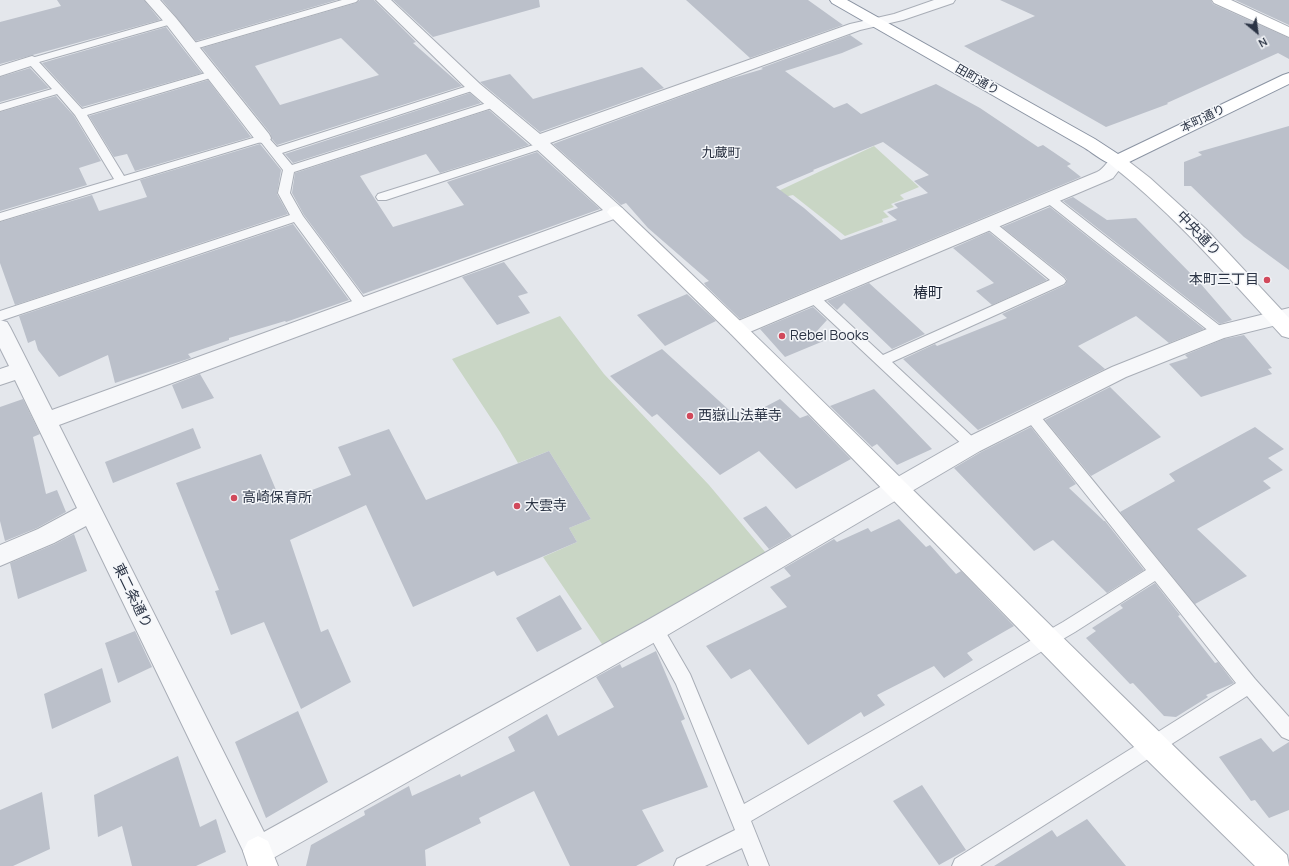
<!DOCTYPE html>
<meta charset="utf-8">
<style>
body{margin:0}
#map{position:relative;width:1289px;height:866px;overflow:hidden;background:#e4e7ec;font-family:Manrope,sans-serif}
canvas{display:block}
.north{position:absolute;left:1237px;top:12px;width:40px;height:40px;-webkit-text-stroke:3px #f4f6f9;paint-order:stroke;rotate:151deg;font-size:11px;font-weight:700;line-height:16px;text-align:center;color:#2b3445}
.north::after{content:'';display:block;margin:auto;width:14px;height:18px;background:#2b3445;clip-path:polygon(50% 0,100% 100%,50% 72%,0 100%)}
</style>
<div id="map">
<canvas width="1289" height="866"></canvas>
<div class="north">N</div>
</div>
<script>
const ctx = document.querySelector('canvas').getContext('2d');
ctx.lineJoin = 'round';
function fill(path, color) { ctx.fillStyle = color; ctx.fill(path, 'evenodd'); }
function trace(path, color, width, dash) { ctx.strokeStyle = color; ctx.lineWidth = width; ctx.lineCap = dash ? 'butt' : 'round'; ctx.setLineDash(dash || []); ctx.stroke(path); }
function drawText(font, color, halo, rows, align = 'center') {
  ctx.font = font + ' Manrope,"Noto Sans JP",sans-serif'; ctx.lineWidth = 3; ctx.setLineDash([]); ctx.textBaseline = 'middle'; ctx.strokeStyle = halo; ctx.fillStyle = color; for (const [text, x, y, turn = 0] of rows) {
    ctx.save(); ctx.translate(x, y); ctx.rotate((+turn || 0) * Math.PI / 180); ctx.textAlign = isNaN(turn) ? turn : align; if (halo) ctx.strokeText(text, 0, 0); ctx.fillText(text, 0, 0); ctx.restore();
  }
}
const green = new Path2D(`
 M 874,146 L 919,187 L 900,195 L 904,199 L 891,204 L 894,207 L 883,211 L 889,217 L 882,219 L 883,222 L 845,236 L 793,195 L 779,198 L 774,193 Z
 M 560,316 L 604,374 L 709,485 L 766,553 L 604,647 L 543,557 L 577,542 L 569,528 L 591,519 L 549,451 L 518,463 L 500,432 L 452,359 Z`);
const building = new Path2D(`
 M 57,0 L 144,0 L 160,20 L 0,64 L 0,22 L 61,6 Z
 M 162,0 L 337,0 L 196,41 Z
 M 360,0 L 374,0 L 416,42 L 413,43 L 462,86 L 277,145 L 272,139 L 270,133 L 202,48 L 356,3 ZM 341,38 L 379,75 L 280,105 L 255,66 Z
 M 393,0 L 539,0 L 540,7 L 433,37 Z
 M 686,0 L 808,0 L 843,25 L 750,58 Z
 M 1000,0 L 1211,0 L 1213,4 L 1289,38 L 1289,59 L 1278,53 L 1167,103 L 1168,104 L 1106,127 L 964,46 L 1035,16 Z
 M 1235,0 L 1289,0 L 1289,25 Z
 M 166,27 L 202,73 L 82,107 L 42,63 Z
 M 850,35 L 863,44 L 842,53 L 785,71 L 834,108 L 847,103 L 861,114 L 936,84 L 980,108 L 1038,147 L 1043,145 L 1071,164 L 1067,166 L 1081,177 L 740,319 L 706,286 L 704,283 L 709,281 L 648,228 L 626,203 L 621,205 L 553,144 L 726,80 L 763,69 L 761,68 ZM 883,142 L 929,175 L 914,181 L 928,193 L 894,204 L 898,208 L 887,212 L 897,220 L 841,240 L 804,208 L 776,187 L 814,171 L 813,170 Z
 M 642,67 L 664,88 L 540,132 L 480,82 L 510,74 L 533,99 Z
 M 30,68 L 49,88 L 0,102 L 0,77 Z
 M 208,80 L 251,137 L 135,171 L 127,154 L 114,157 L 89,116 Z
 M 470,93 L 481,103 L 293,163 L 285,154 Z
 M 56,96 L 74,116 L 101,161 L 79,168 L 87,185 L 0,211 L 0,112 Z
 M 489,110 L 529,145 L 440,173 L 426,154 L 360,176 L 393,227 L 464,205 L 447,182 L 537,152 L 600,209 L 363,294 L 304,215 L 292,193 L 295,173 Z
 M 1289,126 L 1289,270 L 1244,237 L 1191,186 L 1184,186 L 1184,162 L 1202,155 L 1198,152 Z
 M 260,144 L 281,170 L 277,194 L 288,214 L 15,305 L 0,263 L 0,222 L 92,195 L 99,211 L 147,197 L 140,180 Z
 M 1073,197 L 1107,220 L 1136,218 L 1200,283 L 1232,320 L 1220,324 L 1063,201 Z
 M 1050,207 L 1204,329 L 1169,343 L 1136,316 L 1078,346 L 1105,369 L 978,430 L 903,359 L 935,344 L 937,346 L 1007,318 L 1002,314 L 1065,285 L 1067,280 L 1065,277 L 1002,227 Z
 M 293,224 L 349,300 L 286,322 L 285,321 L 229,338 L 229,340 L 188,354 L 191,358 L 115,383 L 108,355 L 59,377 L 38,350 L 35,340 L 28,343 L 19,316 Z
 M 989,232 L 1047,280 L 992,305 L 976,291 L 994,283 L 953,248 Z
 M 504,262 L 528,293 L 518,296 L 530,313 L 497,325 L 462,277 Z
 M 869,283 L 925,334 L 892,349 L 844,303 L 837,310 L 827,301 Z
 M 687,294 L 716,321 L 665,346 L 637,315 Z
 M 813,307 L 827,320 L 817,331 L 826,340 L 785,357 L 760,329 Z
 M 1244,335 L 1272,368 L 1268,369 L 1272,374 L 1201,397 L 1169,364 L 1188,358 L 1185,355 L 1224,339 Z
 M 662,349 L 740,420 L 780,399 L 800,418 L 808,415 L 851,459 L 796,489 L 759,451 L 720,475 L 657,414 L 652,417 L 610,376 Z
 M 200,374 L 214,398 L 182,409 L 172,385 Z
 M 1110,387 L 1161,437 L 1091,476 L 1045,420 Z
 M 874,389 L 932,449 L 897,465 L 877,444 L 872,447 L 830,406 Z
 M 23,399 L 40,434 L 33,437 L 46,494 L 57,490 L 66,512 L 37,528 L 5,541 L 0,521 L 0,407 Z
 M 1031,427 L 1076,484 L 1069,488 L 1104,521 L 1105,521 L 1144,570 L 1107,593 L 1053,540 L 1034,551 L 954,468 L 981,452 Z
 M 1255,427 L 1284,449 L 1268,458 L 1283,470 L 1263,481 L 1271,488 L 1197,529 L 1247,576 L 1195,604 L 1120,512 L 1175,481 L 1169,474 Z
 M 193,428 L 201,448 L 113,483 L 105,462 Z
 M 389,429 L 426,500 L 549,451 L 591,519 L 569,528 L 577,542 L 497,576 L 494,571 L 413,607 L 366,505 L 290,540 L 321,632 L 328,629 L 351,682 L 301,709 L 264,622 L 231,635 L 215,591 L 219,590 L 176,483 L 261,454 L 281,502 L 351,475 L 338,447 Z
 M 766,506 L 792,536 L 769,549 L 743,518 Z
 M 899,519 L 926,547 L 930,545 L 956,574 L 961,571 L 1014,626 L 967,653 L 973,660 L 944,678 L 934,666 L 877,695 L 885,705 L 864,717 L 861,712 L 808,745 L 750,669 L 731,679 L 706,646 L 787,607 L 770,587 L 791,576 L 784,568 L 834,539 L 837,542 L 868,528 L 871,532 Z
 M 74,534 L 87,571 L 18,599 L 10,563 L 55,544 Z
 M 1155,583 L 1180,615 L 1178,616 L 1215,663 L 1218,662 L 1234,683 L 1206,695 L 1208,697 L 1176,717 L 1164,716 L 1133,683 L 1130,684 L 1086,638 L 1096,631 L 1092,628 L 1123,608 L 1120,605 Z
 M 560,595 L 582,629 L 537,652 L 516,618 Z
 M 135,631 L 152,667 L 118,683 L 105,643 Z
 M 656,651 L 685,719 L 681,721 L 708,787 L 642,810 L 664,851 L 636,866 L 570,866 L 534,791 L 479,818 L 481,823 L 425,850 L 426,866 L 306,866 L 311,845 L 365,815 L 364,811 L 409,786 L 412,796 L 460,774 L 461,777 L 515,751 L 508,737 L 547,714 L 558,736 L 614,707 L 596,677 L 620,664 L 622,668 Z
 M 102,668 L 111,702 L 52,729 L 44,694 Z
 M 298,711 L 328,782 L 266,818 L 235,742 Z
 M 1261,738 L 1273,752 L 1289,742 L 1289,810 L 1269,818 L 1255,800 L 1251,801 L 1219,757 Z
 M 178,756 L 200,827 L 216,819 L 226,852 L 196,866 L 132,866 L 122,826 L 98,837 L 94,795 Z
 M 922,785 L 966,850 L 939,865 L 893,801 Z
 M 42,792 L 50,849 L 13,866 L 0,866 L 0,810 Z
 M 1087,819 L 1126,866 L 994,866 L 1052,830 L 1057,837 Z`);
const lane = new Path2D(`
 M 342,0 L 358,0 L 356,2 L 195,49 L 191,50 L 186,47 L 187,45 Z
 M 171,18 L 176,21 L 175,23 L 39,62 L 82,109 L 209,72 L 217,72 L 218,74 L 217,76 L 87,115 L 124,176 L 263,135 L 267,136 L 277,147 L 474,84 L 478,85 L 479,87 L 478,89 L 282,153 L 292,165 L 490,102 L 494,101 L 500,104 L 498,106 L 294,172 L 290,193 L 303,216 L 367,302 L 369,305 L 367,308 L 362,310 L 357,308 L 294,222 L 0,321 L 0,311 L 290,215 L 278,193 L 283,170 L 261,142 L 0,221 L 0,213 L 114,179 L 75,115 L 57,94 L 0,111 L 0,104 L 52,89 L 28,63 L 27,61 L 28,59 Z
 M 543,142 L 547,143 L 549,145 L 547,147 L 386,200 L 378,200 L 376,197 L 378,194 Z
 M 1050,195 L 1054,196 L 1224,329 L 1226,332 L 1224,335 L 1219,337 L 1214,335 L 1046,202 L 1044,199 L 1046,196 Z
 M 989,220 L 993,221 L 1064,278 L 1066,281 L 1064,284 L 892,362 L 977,441 L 980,445 L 977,449 L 972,451 L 967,449 L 805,297 L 807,294 L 812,293 L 817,294 L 883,355 L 1050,280 L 985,227 L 983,224 L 985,221 Z
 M 1032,410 L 1037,412 L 1255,679 L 1289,717 L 1289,740 L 1282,737 L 1247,696 L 980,866 L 952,866 L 955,859 L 1236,683 L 1155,581 L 1075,632 L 751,821 L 769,866 L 749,866 L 742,848 L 705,866 L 674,866 L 677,859 L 735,830 L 676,684 L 646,629 L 649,624 L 655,621 L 661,624 L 690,674 L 744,804 L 1063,622 L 1146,570 L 1027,420 L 1025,416 L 1027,412 Z`);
const street = new Path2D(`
 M 145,0 L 160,0 L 176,18 L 269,134 L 271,138 L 269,142 L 263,143 L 257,142 L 166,24 Z
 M 376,0 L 391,0 L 480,84 L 540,134 L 850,24 L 894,14 L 934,0 L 955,0 L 953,3 L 903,20 L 860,30 L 550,143 L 622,208 L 625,212 L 622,216 L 59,425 L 264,832 L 646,621 L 964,439 L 1112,367 L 1212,327 L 1289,308 L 1289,322 L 1224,338 L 1126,377 L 980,451 L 664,637 L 268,861 L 258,866 L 248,861 L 86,526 L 54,543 L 0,566 L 0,545 L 38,529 L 77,508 L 15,380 L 0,385 L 0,369 L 9,366 L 0,348 L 0,320 L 7,322 L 10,327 L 52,410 L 603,210 L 532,145 L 468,90 Z
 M 32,56 L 37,58 L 40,61 L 37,64 L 0,76 L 0,66 Z
 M 1117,156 L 1123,157 L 1126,161 L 1113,178 L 1109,180 L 745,334 L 738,336 L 731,334 L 728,329 L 731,324 L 1097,172 C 1106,168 1107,158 1117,156 Z`);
const secondary = new Path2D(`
 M 1212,0 L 1231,0 L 1289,27 L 1289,37 L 1214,3 Z
 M 1117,156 L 1123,157 L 1150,178 L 1206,229 L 1289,318 L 1289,338 L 1282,336 C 1227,276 1175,215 1111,165 L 1108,161 L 1111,157 Z
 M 616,206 L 622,208 C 847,420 1063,642 1287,855 L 1289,866 L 1255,866 L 1142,755 L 731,334 L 610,216 L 607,212 L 610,208 Z
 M 258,836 L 268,841 L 278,866 L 248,866 L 243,851 L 248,841 Z`);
const highway = new Path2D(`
 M 830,0 L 847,0 L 1095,139 L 1118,154 L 1283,75 L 1289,73 L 1289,84 L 1123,165 C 1109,168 1095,154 1083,147 L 832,3 Z`);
const markers = [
 [1267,280,4,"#d1495b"],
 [782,336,4,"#d1495b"],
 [690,416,4,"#d1495b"],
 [234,498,4,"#d1495b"],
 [517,506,4,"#d1495b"]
];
const farStreetnames = [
 ["田町通り",977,80,30],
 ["本町通り",1203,119,-26]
];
const farNeighbourhoodnames = [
 ["九蔵町",721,153]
];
const streetNames = [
 ["中央通り",1198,234,46],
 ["東二条通り",132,596,64]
];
const poiNames = [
 ["本町三丁目",1259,280,"right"],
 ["Rebel Books",790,336],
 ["西嶽山法華寺",698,416],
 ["高崎保育所",242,498],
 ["大雲寺",525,506]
];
const neighbourhoodNames = [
 ["椿町",928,294]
];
fill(green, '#c9d6c5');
fill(building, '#bbc0ca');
trace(lane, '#a9aeb7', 2);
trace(street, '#a9aeb7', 2);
trace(secondary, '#a9aeb7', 2);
trace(highway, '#8b94a3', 2);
fill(lane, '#f7f8fa');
fill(street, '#f7f8fa');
fill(secondary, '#fff');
fill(highway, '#fff');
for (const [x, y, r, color] of markers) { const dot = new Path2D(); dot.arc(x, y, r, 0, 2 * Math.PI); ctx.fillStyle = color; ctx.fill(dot); trace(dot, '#f4f6f9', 1.5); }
drawText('12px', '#2b3445', '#f4f6f9', farStreetnames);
drawText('13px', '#1d2536', '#f4f6f9', farNeighbourhoodnames);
drawText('14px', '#2b3445', '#f4f6f9', streetNames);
drawText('14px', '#2b3445', '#f4f6f9', poiNames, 'left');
drawText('15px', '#1d2536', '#f4f6f9', neighbourhoodNames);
</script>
